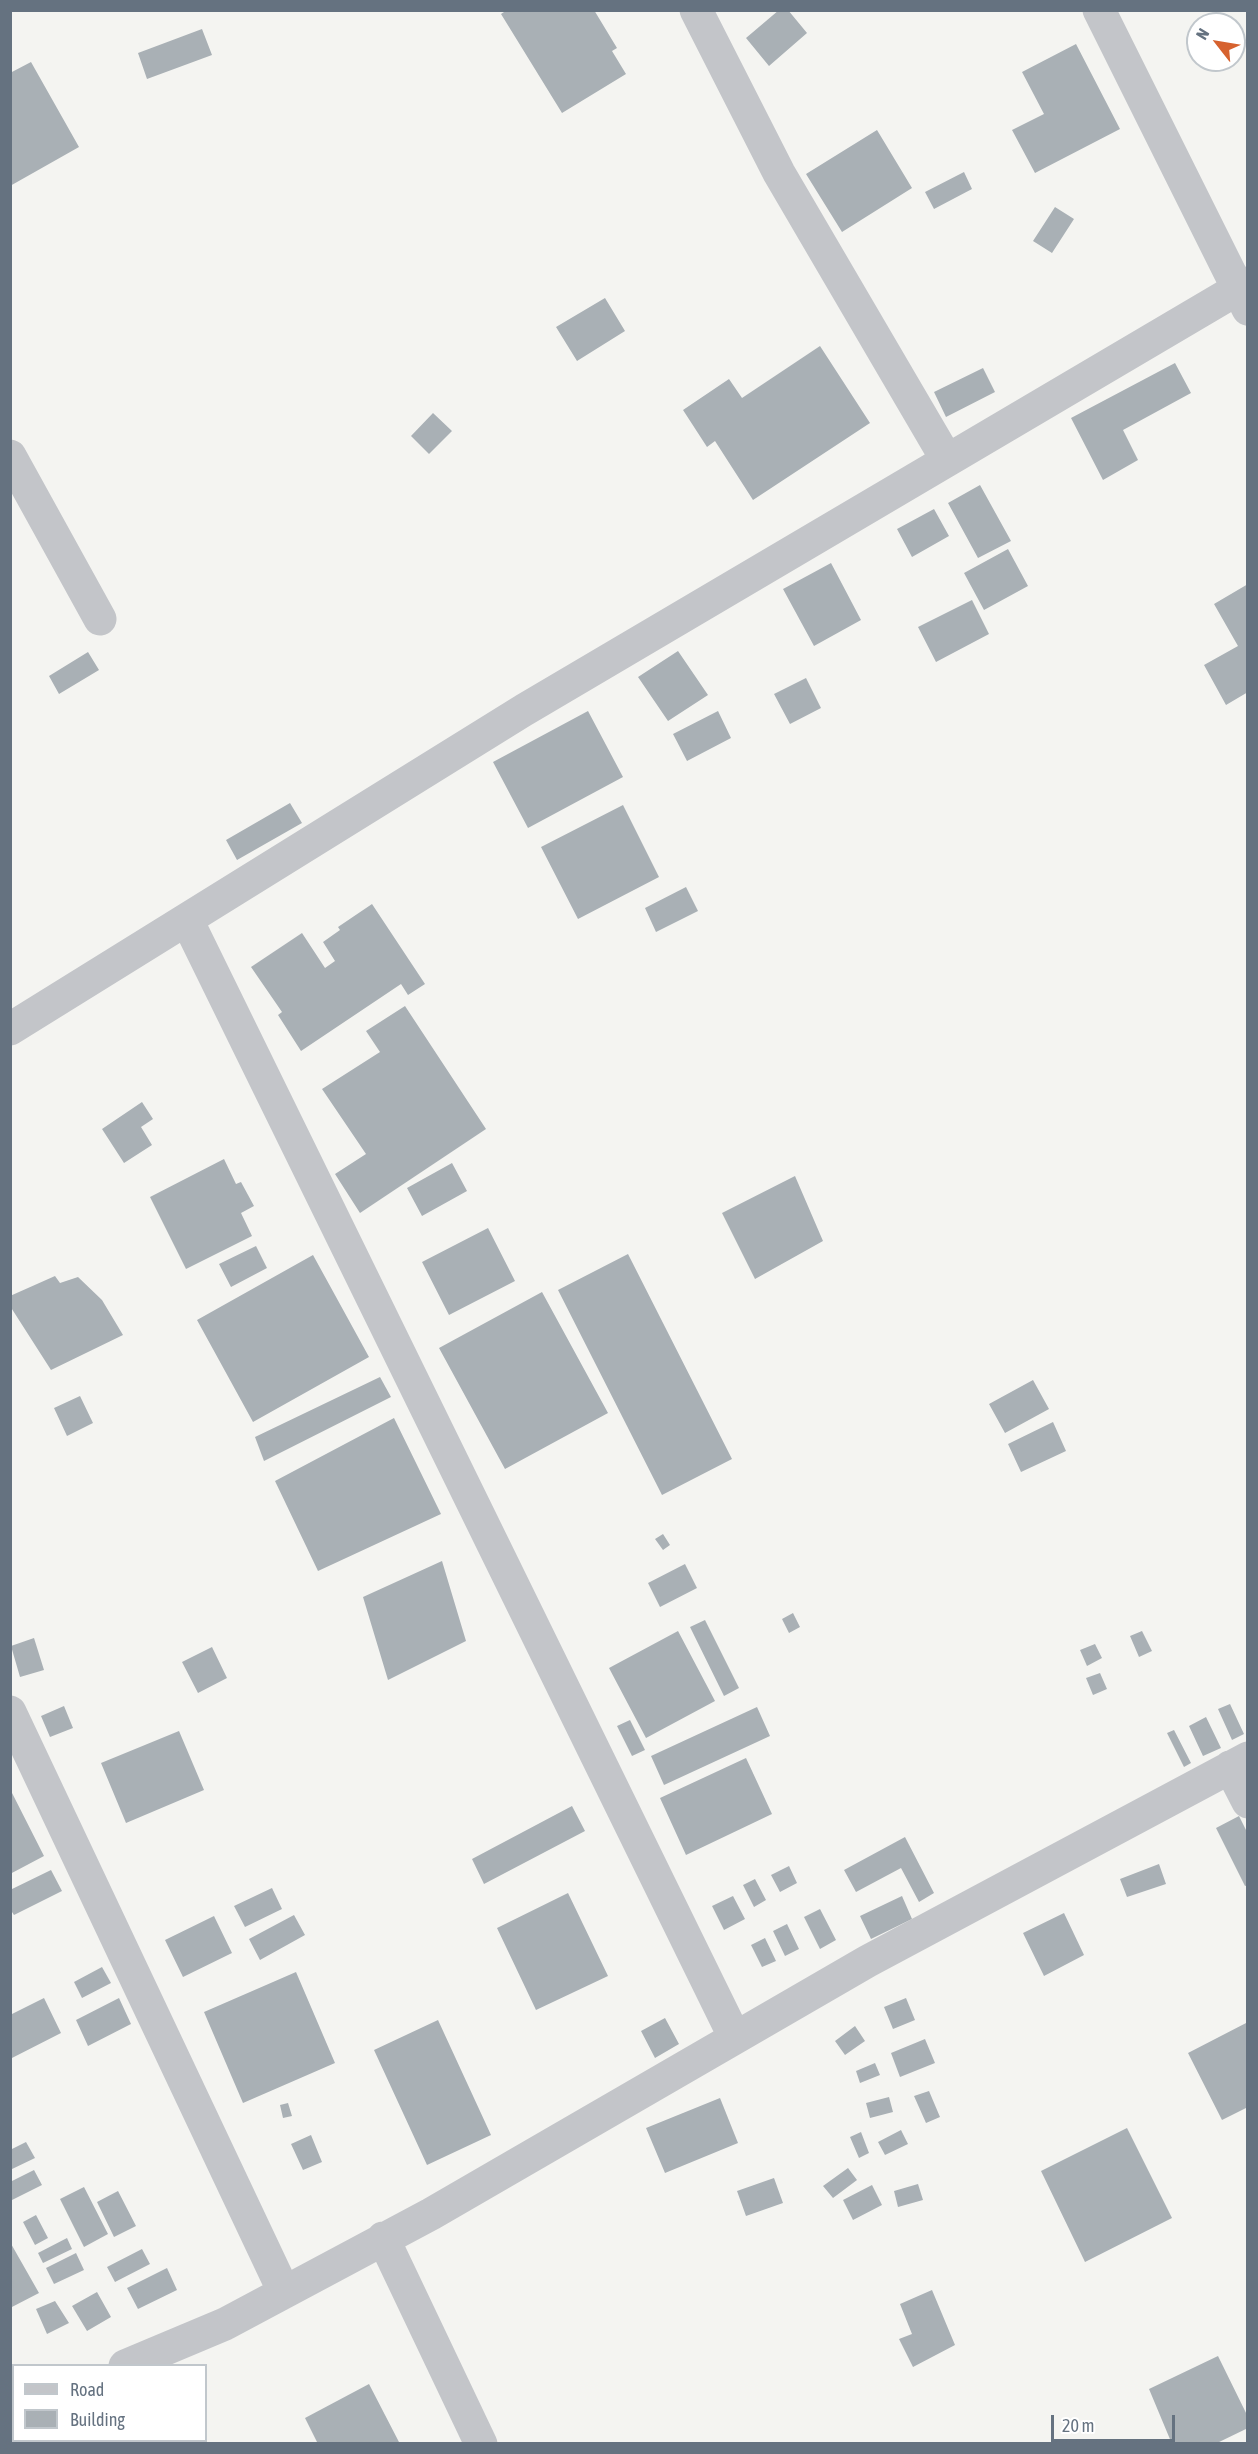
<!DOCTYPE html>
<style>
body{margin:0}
#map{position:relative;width:1258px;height:2454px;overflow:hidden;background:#f4f4f1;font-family:"Asap Condensed",sans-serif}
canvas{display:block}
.frame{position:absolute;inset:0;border:12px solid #657280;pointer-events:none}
.legend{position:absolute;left:12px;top:2364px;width:195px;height:78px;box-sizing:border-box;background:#fff;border:2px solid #c1c7cc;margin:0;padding:8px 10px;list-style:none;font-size:18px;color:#657280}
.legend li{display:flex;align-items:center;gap:12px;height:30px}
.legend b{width:30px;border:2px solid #c1c7cc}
.north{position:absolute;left:1186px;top:12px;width:60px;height:60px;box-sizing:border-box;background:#fff;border:2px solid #c1c7cc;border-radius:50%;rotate:301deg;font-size:16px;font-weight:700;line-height:24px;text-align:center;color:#657280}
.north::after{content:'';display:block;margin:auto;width:21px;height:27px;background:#d6622f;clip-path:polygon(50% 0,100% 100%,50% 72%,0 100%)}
.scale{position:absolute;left:1051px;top:2415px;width:124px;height:27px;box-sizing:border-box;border:3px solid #657280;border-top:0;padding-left:8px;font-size:18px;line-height:21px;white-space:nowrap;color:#657280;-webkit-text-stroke:4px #fff;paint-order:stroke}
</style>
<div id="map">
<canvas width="1258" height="2454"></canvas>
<div class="frame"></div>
<ul class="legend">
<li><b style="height:8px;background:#c3c5c9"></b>Road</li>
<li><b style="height:16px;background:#a9b0b5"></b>Building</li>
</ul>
<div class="north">N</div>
<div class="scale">20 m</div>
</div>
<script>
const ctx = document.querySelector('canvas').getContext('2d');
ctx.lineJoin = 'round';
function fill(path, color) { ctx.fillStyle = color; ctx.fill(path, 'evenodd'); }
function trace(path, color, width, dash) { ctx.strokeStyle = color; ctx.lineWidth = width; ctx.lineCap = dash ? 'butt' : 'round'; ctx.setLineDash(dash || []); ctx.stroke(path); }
const building = new Path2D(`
 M 507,10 L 594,10 L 617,48 L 612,51 L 626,74 L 562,113 L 501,14 Z
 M 779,10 L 788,10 L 807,33 L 769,66 L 746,38 Z
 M 202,29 L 212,55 L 147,79 L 138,53 Z
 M 1076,44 L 1120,129 L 1035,173 L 1012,130 L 1044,114 L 1022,72 Z
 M 31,62 L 79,147 L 10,186 L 10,73 Z
 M 877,130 L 912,188 L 842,232 L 806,174 Z
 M 964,172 L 972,189 L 934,209 L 925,192 Z
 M 1055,207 L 1074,219 L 1052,253 L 1033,241 Z
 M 605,298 L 625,331 L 577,361 L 556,327 Z
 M 820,346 L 870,423 L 753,500 L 715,441 L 707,447 L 683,410 L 729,379 L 742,398 Z
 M 1175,363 L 1191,393 L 1123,430 L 1138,460 L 1103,480 L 1071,418 Z
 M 983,368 L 995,392 L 946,417 L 934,392 Z
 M 433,413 L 452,431 L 429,454 L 411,436 Z
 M 980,485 L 1011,541 L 978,558 L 948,503 Z
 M 934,509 L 949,536 L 912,557 L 897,529 Z
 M 1008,549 L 1028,586 L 984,610 L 964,573 Z
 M 831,563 L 861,620 L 814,646 L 783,589 Z
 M 1248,584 L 1248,692 L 1226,705 L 1204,665 L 1238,646 L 1214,604 Z
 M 972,600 L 989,634 L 936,662 L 918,627 Z
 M 678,651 L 708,695 L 668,721 L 638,677 Z
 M 88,652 L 99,670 L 59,694 L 49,676 Z
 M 806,678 L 821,708 L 790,724 L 774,694 Z
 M 588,711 L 623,777 L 528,828 L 493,762 Z
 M 718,711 L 731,738 L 687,761 L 673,734 Z
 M 290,803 L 302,823 L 237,860 L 226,840 Z
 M 623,805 L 659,877 L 578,919 L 541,847 Z
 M 686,887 L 698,911 L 656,932 L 645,908 Z
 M 372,904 L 425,984 L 408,995 L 401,984 L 301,1051 L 278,1015 L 282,1012 L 251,967 L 302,933 L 325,968 L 335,961 L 323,942 L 340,930 L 338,927 Z
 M 405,1006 L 486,1129 L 360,1213 L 335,1174 L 366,1154 L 322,1089 L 380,1052 L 366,1031 Z
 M 142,1102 L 153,1119 L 141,1127 L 152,1145 L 124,1163 L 102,1129 Z
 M 224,1159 L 236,1184 L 241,1182 L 254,1206 L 241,1213 L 252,1236 L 186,1269 L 150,1197 Z
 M 452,1163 L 467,1191 L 422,1216 L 407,1188 Z
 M 795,1176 L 823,1241 L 755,1279 L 722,1213 Z
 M 488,1228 L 515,1281 L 449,1315 L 422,1262 Z
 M 256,1246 L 267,1268 L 231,1287 L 219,1264 Z
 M 628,1254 L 732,1459 L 662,1495 L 558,1290 Z
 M 313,1255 L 369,1357 L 253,1422 L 197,1320 Z
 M 55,1276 L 60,1283 L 78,1277 L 102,1300 L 123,1335 L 51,1370 L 10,1306 L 10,1296 Z
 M 542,1292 L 608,1413 L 505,1469 L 439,1348 Z
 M 380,1377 L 391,1397 L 264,1461 L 255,1437 Z
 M 1033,1380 L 1049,1409 L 1005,1433 L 989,1404 Z
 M 80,1396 L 93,1423 L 67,1436 L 54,1408 Z
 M 394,1418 L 441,1514 L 318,1571 L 275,1481 Z
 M 1053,1422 L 1066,1451 L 1021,1472 L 1008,1444 Z
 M 663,1534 L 670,1545 L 663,1550 L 655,1539 Z
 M 442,1561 L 466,1641 L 388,1680 L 363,1597 Z
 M 685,1564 L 697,1588 L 660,1607 L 648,1583 Z
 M 793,1613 L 800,1627 L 789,1633 L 782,1619 Z
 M 705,1620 L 739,1688 L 724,1696 L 690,1627 Z
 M 678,1631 L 715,1701 L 646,1738 L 609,1668 Z
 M 1142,1631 L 1152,1651 L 1139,1657 L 1130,1636 Z
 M 34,1638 L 44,1670 L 20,1677 L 11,1646 Z
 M 1095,1644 L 1102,1658 L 1087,1666 L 1080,1650 Z
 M 212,1647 L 227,1678 L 198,1693 L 182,1662 Z
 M 1100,1673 L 1107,1689 L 1093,1695 L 1086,1678 Z
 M 1230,1704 L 1244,1734 L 1232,1740 L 1218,1709 Z
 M 64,1706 L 73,1728 L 50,1737 L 41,1716 Z
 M 757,1707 L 770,1736 L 664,1785 L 651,1756 Z
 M 1206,1717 L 1221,1748 L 1203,1756 L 1189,1726 Z
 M 630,1720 L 645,1750 L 632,1756 L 617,1726 Z
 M 1174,1730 L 1191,1763 L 1184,1767 L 1167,1733 Z
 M 179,1731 L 204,1790 L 126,1823 L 101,1763 Z
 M 746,1758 L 772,1814 L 686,1855 L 660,1798 Z
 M 10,1789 L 44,1856 L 10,1874 Z
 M 572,1806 L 585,1831 L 484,1884 L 472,1859 Z
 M 1239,1816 L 1248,1834 L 1248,1885 L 1245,1886 L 1216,1828 Z
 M 905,1837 L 934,1893 L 919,1902 L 901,1868 L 856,1892 L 844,1870 Z
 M 1159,1864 L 1166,1884 L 1127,1897 L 1120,1879 Z
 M 789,1866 L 797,1883 L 780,1892 L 771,1875 Z
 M 51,1870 L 62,1891 L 14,1915 L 10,1909 L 10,1890 Z
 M 755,1879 L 766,1900 L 754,1907 L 743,1885 Z
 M 272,1888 L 282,1909 L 245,1927 L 234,1906 Z
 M 568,1893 L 608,1976 L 536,2010 L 497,1928 Z
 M 733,1896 L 745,1919 L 724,1930 L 712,1906 Z
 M 902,1896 L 912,1919 L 871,1939 L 860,1916 Z
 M 820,1909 L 836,1940 L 820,1949 L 804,1917 Z
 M 1064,1913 L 1084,1955 L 1044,1976 L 1023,1933 Z
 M 294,1915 L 305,1935 L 260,1960 L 249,1939 Z
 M 214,1916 L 232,1953 L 183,1977 L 165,1940 Z
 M 787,1924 L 799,1949 L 785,1956 L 773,1931 Z
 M 765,1938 L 776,1961 L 762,1967 L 751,1945 Z
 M 102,1967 L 111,1983 L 82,1998 L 74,1982 Z
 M 296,1972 L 335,2063 L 243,2103 L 204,2012 Z
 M 44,1998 L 61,2033 L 10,2059 L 10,2015 Z
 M 119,1998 L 131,2024 L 88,2046 L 76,2020 Z
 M 906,1998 L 915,2020 L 893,2029 L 884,2007 Z
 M 665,2018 L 679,2044 L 655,2058 L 641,2031 Z
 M 438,2020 L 491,2135 L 427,2165 L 374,2050 Z
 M 1248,2022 L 1248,2107 L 1222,2120 L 1188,2053 Z
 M 855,2026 L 865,2041 L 845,2055 L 835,2041 Z
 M 925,2039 L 935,2063 L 900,2077 L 891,2053 Z
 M 875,2063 L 880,2075 L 860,2083 L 856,2071 Z
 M 929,2091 L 940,2117 L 926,2123 L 914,2096 Z
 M 889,2097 L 893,2112 L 870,2118 L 866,2103 Z
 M 720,2098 L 738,2143 L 665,2173 L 646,2128 Z
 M 288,2103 L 292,2116 L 283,2118 L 280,2105 Z
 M 1127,2128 L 1172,2218 L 1085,2262 L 1041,2171 Z
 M 901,2130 L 908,2144 L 885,2155 L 878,2142 Z
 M 861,2132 L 869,2153 L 859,2158 L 850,2137 Z
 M 311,2135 L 322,2162 L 303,2170 L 291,2144 Z
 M 26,2142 L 35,2158 L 10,2170 L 10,2150 Z
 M 848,2168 L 857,2180 L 833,2198 L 823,2186 Z
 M 34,2170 L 42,2185 L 10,2201 L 10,2182 Z
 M 774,2178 L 783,2203 L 746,2216 L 737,2191 Z
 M 918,2184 L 923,2200 L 898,2207 L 894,2191 Z
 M 872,2185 L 882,2205 L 853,2220 L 843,2200 Z
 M 84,2187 L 108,2234 L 84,2247 L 60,2199 Z
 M 118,2191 L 136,2226 L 114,2237 L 97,2202 Z
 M 36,2215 L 48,2238 L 35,2245 L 23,2222 Z
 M 67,2238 L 72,2249 L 43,2263 L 38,2253 Z
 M 10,2242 L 39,2293 L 10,2308 Z
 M 142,2249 L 150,2264 L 115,2282 L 107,2267 Z
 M 76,2253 L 84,2270 L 54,2284 L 46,2268 Z
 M 167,2268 L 177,2290 L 138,2309 L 127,2288 Z
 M 932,2290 L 955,2345 L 913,2367 L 899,2339 L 912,2334 L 900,2304 Z
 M 97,2292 L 111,2317 L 87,2331 L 72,2306 Z
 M 55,2301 L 69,2323 L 47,2334 L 36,2309 Z
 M 1218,2356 L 1248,2417 L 1248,2428 L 1215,2444 L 1172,2444 L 1149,2389 Z
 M 369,2384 L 400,2444 L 318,2444 L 305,2418 Z`);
const street = new Path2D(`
 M 696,10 L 779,173 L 947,460
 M 1099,10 L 1248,309
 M 10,456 L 100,619
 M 187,920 L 735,2038
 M 10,1029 L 524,710 L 1248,283
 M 10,1712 L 284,2292
 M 1230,1767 L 1248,1802
 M 383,2238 L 481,2444
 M 125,2366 L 225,2324 L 431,2214 L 868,1961 L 1248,1758
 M 10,2412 L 14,2411`);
fill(building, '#a9b0b5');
trace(street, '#c3c5c9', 33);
</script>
